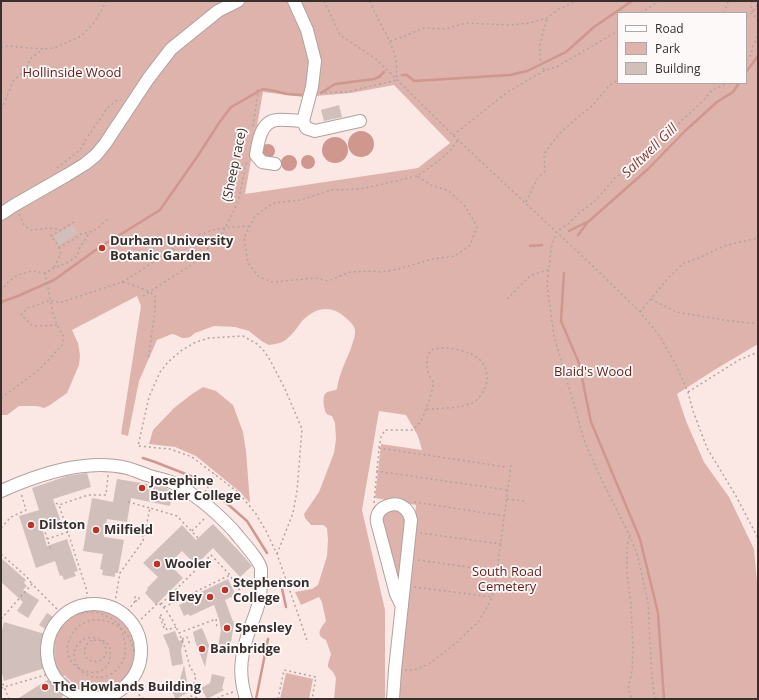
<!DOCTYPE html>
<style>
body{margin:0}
#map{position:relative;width:759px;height:700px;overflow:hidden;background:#fbe8e4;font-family:"Open Sans",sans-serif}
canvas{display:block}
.frame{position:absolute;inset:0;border:2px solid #37302f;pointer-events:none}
.legend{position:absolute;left:617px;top:12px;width:130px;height:72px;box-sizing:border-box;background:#fdf9f8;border:1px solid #aea9a8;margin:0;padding:5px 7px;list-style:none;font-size:12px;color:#37302f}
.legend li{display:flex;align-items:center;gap:8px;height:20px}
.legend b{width:20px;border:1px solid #aea9a8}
</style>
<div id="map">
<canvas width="759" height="700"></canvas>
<div class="frame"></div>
<ul class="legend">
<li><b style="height:5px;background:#fff"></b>Road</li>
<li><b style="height:11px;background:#deb3ac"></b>Park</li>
<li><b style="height:11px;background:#d1bfbc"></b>Building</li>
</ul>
</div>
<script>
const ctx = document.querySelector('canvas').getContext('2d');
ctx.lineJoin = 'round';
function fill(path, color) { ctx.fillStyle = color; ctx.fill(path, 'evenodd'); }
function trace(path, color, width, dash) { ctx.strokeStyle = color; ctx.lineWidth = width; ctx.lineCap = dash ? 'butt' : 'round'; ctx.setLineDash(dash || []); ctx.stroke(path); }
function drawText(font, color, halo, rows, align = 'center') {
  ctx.font = font + ' "Open Sans",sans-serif'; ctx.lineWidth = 3.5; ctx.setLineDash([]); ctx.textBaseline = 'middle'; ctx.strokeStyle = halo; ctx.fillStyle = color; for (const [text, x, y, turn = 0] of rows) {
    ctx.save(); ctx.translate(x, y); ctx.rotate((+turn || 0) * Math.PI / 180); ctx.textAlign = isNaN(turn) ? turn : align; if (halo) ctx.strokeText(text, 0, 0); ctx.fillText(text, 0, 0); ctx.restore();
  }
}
const green = new Path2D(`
 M 1,1 L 758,1 L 758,344 L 716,369 L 677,394 L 686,421 L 704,462 L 729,497 L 754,549 L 758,592 L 758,699 L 396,699 L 416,505 L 375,498 L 381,444 L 422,450 L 418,436 L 406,415 L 379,411 L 362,510 L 385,610 L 385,699 L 334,699 L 336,678 L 333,672 L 328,667 L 328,664 L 331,654 L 326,640 C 315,635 320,629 326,621 L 322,602 L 319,597 L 301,605 L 295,592 L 312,589 L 318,585 L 327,556 L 328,540 L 327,528 L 323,525 L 311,525 L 305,518 L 304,514 L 319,492 L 334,453 L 336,439 L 335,423 L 332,416 C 329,415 328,415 326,413 C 324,409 322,397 325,394 C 328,390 333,392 337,389 C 339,374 346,361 351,348 C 352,343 355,338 355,333 C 356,326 350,322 346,318 C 332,304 315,307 302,321 C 298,326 294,333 289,337 C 283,343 277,344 269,345 L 263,342 L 249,331 L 235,327 L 214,326 L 195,333 L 190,337 L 186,338 L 182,338 L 176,335 L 172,334 L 157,340 L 139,381 L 128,436 L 121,434 L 141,306 L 137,296 L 72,330 L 78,343 L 80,355 L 79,365 L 67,393 L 50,405 L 44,408 L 37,406 L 19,406 L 7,415 L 1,415 ZM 618,13 L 746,13 L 746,83 L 618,83 ZM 394,85 L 450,143 L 418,168 L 245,194 L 263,92 L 304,97 L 351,93 Z
 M 203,387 L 216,391 L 233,405 L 243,432 L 246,451 L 250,503 L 240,492 L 196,456 L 175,447 L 149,444 L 153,430 L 174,408 L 192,394 Z
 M 396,508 L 407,517 L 399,589 L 381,516 L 384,512 Z
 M 92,607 L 105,609 L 117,613 L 126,620 L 132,628 L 137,642 L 137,662 L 128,682 L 111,693 L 95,696 L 84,695 L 69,689 L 74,684 L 64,675 L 60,681 L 53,670 L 49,657 L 56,657 L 55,645 L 50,645 L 57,625 L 72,614 L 83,608 Z
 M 286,673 L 313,679 L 309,699 L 280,699 Z`);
const water = new Path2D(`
 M348 144a13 13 0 1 1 26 0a13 13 0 1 1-26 0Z
 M322 150a13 13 0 1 1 26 0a13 13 0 1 1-26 0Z
 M261 151a7 7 0 1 1 14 0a7 7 0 1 1-14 0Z
 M301 162a7 7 0 1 1 14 0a7 7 0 1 1-14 0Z
 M281 163a8 8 0 1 1 16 0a8 8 0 1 1-16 0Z`);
const stream = new Path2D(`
 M 746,72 L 758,56
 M 402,75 L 407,75 L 414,81 L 510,75 L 527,71 L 566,52 L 594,27 L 632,1
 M 321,93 L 335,84 L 374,79 L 379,77 L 384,72
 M 569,231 L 587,222
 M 578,235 L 588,222 L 648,169 L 685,131 L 717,102 L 733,92 L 739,83
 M 530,246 L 542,245
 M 564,273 L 561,321 L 579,363 L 591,422 L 640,539 L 658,613 L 664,699
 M 1,302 L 18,296 L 54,280 L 100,247 L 160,210 L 197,157 L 219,123 L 231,107 L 263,89 L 275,91 L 287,94 L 301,95
 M 143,458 L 155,462 L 201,480
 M 214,492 L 247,521 L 267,553
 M 280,579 L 286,607
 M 256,699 L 268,639`);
const building = new Path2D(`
 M 339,105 L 342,117 L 324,121 L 321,110 Z
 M 73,225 L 78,233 L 59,245 L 54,236 Z
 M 87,473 L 91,487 L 53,499 L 61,522 L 42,528 L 47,546 L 67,539 L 78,571 L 74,572 L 76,576 L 64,580 L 62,575 L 60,576 L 55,561 L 36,568 L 19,516 L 39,510 L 32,488 L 67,476 Z
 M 117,479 L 153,485 L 166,488 L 172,491 L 170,506 L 131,498 L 127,522 L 107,519 L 104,537 L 124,540 L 118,573 L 115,573 L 115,577 L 102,575 L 103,570 L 100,569 L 103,554 L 83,551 L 92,498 L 113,502 Z
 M 213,524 L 239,551 L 252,566 L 240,577 L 213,548 L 196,565 L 182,551 L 169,564 L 183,578 L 156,605 L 145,593 L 148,589 L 147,588 L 158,577 L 143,563 L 182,525 L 196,540 Z
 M 1,558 L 26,580 L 24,583 L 27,586 L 23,590 L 39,600 L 28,618 L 17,611 L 23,602 L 1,582 Z
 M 228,579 L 236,595 L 225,600 L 234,624 L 230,648 L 218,647 L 221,630 L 219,619 L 214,605 L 190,616 L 188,614 L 184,616 L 179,605 L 183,603 L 182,601 Z
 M 47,613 L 55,618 L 47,630 L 39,625 Z
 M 4,622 L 45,634 L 42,646 L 56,646 L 56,658 L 42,657 L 45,668 L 4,681 L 1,669 L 1,634 Z
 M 202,628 L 209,645 L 205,667 L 195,641 L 193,632 Z
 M 175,631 L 179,641 L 184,639 L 181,650 L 183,664 L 172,666 L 169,649 L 163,635 Z
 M 184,665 L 189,692 L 176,699 L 170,688 L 179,683 Z
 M 212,674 L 225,677 L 222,688 L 224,690 L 207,699 L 201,688 L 210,683 Z
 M 65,677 L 73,685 L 60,699 L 17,699 L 49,679 L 55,688 Z`);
const path = new Path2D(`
 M 324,1 L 340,35 L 376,59 L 458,140 L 596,269 L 640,312 L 659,335 L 676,365 L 688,392 L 693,411 L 707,448 L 736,496 L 758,538
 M 370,1 C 377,21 392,39 396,61 C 397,67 396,73 397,79
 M 752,1 C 749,9 754,14 758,21
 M 641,13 L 659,1
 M 724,13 L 728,2 L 729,1
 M 746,17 L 752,13 L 758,4
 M 390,41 L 402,37 L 424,28 L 445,29 L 466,23 L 510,25 L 530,23 L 547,18 L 559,9 L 577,1
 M 1,48 L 7,46 L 43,49 L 55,48 L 81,36 L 93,24 L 103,8 L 106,1
 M 746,60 L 751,55 L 753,46 L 758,35
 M 544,70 L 540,58 L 540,44 L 547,18
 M 320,93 L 346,92 L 397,80
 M 1,109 L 4,104 L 13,81 L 26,70 L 30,59 L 43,49
 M 253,126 L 258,93 L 257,88
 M 453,135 L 509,91 L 544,71 L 558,66 L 618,31
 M 57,168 L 81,149 L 86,139 L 101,118 L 107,108 L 116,101 L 121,100
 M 417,176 L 361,189 L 332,190 L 300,200 L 273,203 L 255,216 L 244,238 L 248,263 L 259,277 L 272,282 L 316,278 L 328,281 L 350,272 L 368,271 L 382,272 L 398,269 L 433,259 L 455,256 L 470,245 L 477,227 L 466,207 L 449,191 L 431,185 L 417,176 C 433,165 447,157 458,140
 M 526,202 L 537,179 L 545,171 L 544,154 L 558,135 L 578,117 L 591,107 L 609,86 L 618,80
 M 19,214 L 24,225 L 31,230 L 49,228 L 61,230
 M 74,222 L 51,236 L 59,247 L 71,241 L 81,234 L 90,232 L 97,229 L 109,218
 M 54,267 L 61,254 L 59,247
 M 122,282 C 152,265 179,240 213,230 C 224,227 237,227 249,226
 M 1,291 L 9,281 L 18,275 L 32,271 L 45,273 L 54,268 L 69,262 L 77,256 L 80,247 L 90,232
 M 143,296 L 191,265 L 221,235 L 225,228 L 238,202 L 247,160
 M 507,299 L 531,275 L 548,270
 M 651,299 L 676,312 L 724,320 L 758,324
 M 640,312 L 670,276 L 684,263 L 699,258 L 715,250 L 727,245 L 758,238
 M 57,325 L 33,326 L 21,315 L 28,308 L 51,300 L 55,302 L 62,302 L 122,282 L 136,286 L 150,292 L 155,296 L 155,311 L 148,360
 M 688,392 L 739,360 L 758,352
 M 1,398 L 40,369 L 63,344 L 63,335 L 57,325 L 53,313 L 45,273
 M 379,448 L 381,437 L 385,430 L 412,430 C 415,428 418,425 421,421 C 424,415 434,389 433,382 C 432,379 432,380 430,377 C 426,367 425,359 431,350 C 443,345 470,350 480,360 C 487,367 489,379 485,388 C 483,393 479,399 474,402 C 463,408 438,409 426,409
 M 376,471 L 507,490
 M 205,492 L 215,474
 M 507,499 L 526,501
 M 128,502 L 150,508
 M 414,502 L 505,516
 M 56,503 L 59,505
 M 374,503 L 379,448 L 506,467
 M 42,523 L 51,550
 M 1,528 L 11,517 L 26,510 L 21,493
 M 107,530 L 144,536
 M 192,531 L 206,517
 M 420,533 L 501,544
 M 629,537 L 627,548 L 627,574 L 631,604 L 633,649 L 632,671 L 628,689 L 632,699
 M 47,539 L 68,532
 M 1,554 L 27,577 L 32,584
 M 277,554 L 293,513 L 297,491 L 302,429 L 285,389 L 270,360 L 264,351 L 257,344 L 243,336 L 209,338 L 196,342 L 182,350 L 168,362 L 160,372 L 149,397 L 138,446 L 170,449 L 192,457 L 239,493 L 256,514 L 266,531 L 277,554 L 308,643
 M 418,560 L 497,571
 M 414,587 L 492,597
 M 135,601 L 138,601 L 139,600 L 139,597
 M 86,604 L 87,591 L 59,505 L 88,495 L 106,495 L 108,475
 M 161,604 L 211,555 L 230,575 L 238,590 L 250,583
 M 164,607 L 230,575
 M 114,608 L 120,573 L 143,541 L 150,508 L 177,516 L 199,539
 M 125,615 L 135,601 L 135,597 L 139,597
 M 1,619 L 32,584 L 63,615
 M 54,625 C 64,620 76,613 88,612 C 98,611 114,618 120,626 C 121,629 122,632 123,635 C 125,641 126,646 125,653 C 124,664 114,676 102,677 C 99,677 95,678 93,677 C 77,673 67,654 80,642 C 88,634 103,637 109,646 C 111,650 110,654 110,658 C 106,684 62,672 68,644 C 76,608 126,615 133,648 C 136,660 132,672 128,683
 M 134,626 L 158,603 C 166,606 175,625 179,633
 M 164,628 L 159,615 L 161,615 L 167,630 L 176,627
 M 182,639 L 187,637 L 190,645
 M 94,640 L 103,641 C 104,644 106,647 106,650 C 107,667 80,664 85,648 C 86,643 90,641 94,640 Z
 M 405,670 L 414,670 L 429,664 L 456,643 L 479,621 L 487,607 L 492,597 L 497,571 L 511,465
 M 1,679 L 9,699
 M 127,685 L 144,699
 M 1,688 L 52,673
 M 77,699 L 79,696
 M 187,699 L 191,696
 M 202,699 L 191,696 L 195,690 L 193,687 L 196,676 L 190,667 L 184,645 L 179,633 L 216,619 L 217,628
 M 218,699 L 219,697 L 233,692
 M 278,699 L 284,670 L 316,677 L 312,699
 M 655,699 L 652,679 L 648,603 L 638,557 L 630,536 L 603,483 L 585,443 L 554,336 L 547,285 L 551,249 L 556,232 L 568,224 L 579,213 L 595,201 L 615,178 L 635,164 L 652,148 L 666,137 L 680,122 L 703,101 L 712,90 L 729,83`);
const minor = new Path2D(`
 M 303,121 L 306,128 L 315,131 L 360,121
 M 275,164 L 262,162 L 256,155 C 258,142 261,121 277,120 C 285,119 294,121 303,121 L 312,87 L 315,61 L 307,30 L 294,1
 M 1,214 L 13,206 L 67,175 L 85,164 L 96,155 L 105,144 L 148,79 L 171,49 L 218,11 L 238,1
 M 1,491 C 39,474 86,458 127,468 C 134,470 141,473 147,475 C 155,478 163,479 171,482 C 195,493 215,511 233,530 C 239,538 260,560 261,569 C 261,576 261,596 259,602 C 256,614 251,625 247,637 C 240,660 239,676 246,699
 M47 651a47 47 0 1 1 94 0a47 47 0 1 1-94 0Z
 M 393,699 L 395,670 L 411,520 C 410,515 408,510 403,507 C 395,501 379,506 377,517 C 376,519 377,523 378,526 L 396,594 L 402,606`);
const markers = [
 [102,248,4,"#bf3227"],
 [142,488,4,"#bf3227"],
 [31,525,4,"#bf3227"],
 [96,530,4,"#bf3227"],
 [157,564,4,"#bf3227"],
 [225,590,4,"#bf3227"],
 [210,597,4,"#bf3227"],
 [227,628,4,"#bf3227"],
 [202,649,4,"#bf3227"],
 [45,687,4,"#bf3227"]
];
const parkNames = [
 ["Hollinside Wood",72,73],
 ["Blaid's Wood",593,372],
 ["South Road",507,572],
 ["Cemetery",507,587]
];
const streetNames = [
 ["(Sheep race)",235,165,-78]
];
const poiNames = [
 ["Durham University",110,241],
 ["Botanic Garden",110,256],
 ["Josephine",150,481],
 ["Butler College",150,496],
 ["Dilston",39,525],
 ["Milfield",104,530],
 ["Wooler",165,564],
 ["Stephenson",233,583],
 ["College",233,598],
 ["Elvey",202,597,"right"],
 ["Spensley",235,628],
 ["Bainbridge",210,649],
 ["The Howlands Building",53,687]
];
const waterNames = [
 ["Saltwell Gill",650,151,-44]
];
fill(green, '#deb3ac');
fill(water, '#cf978e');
trace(stream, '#cf978e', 2.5);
fill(building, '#d1bfbc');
trace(minor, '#b1a09d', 14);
trace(path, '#b2a3a0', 1.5, [2, 3]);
trace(minor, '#fff', 12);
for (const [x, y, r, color] of markers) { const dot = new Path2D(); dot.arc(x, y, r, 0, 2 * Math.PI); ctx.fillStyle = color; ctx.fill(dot); trace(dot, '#fdf9f8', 1.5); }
drawText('13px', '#601c16', '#fdf9f8', parkNames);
drawText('13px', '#37302f', '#fdf9f8', streetNames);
drawText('bold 13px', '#37302f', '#fdf9f8', poiNames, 'left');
drawText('italic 14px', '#863f36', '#fdf9f8', waterNames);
</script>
